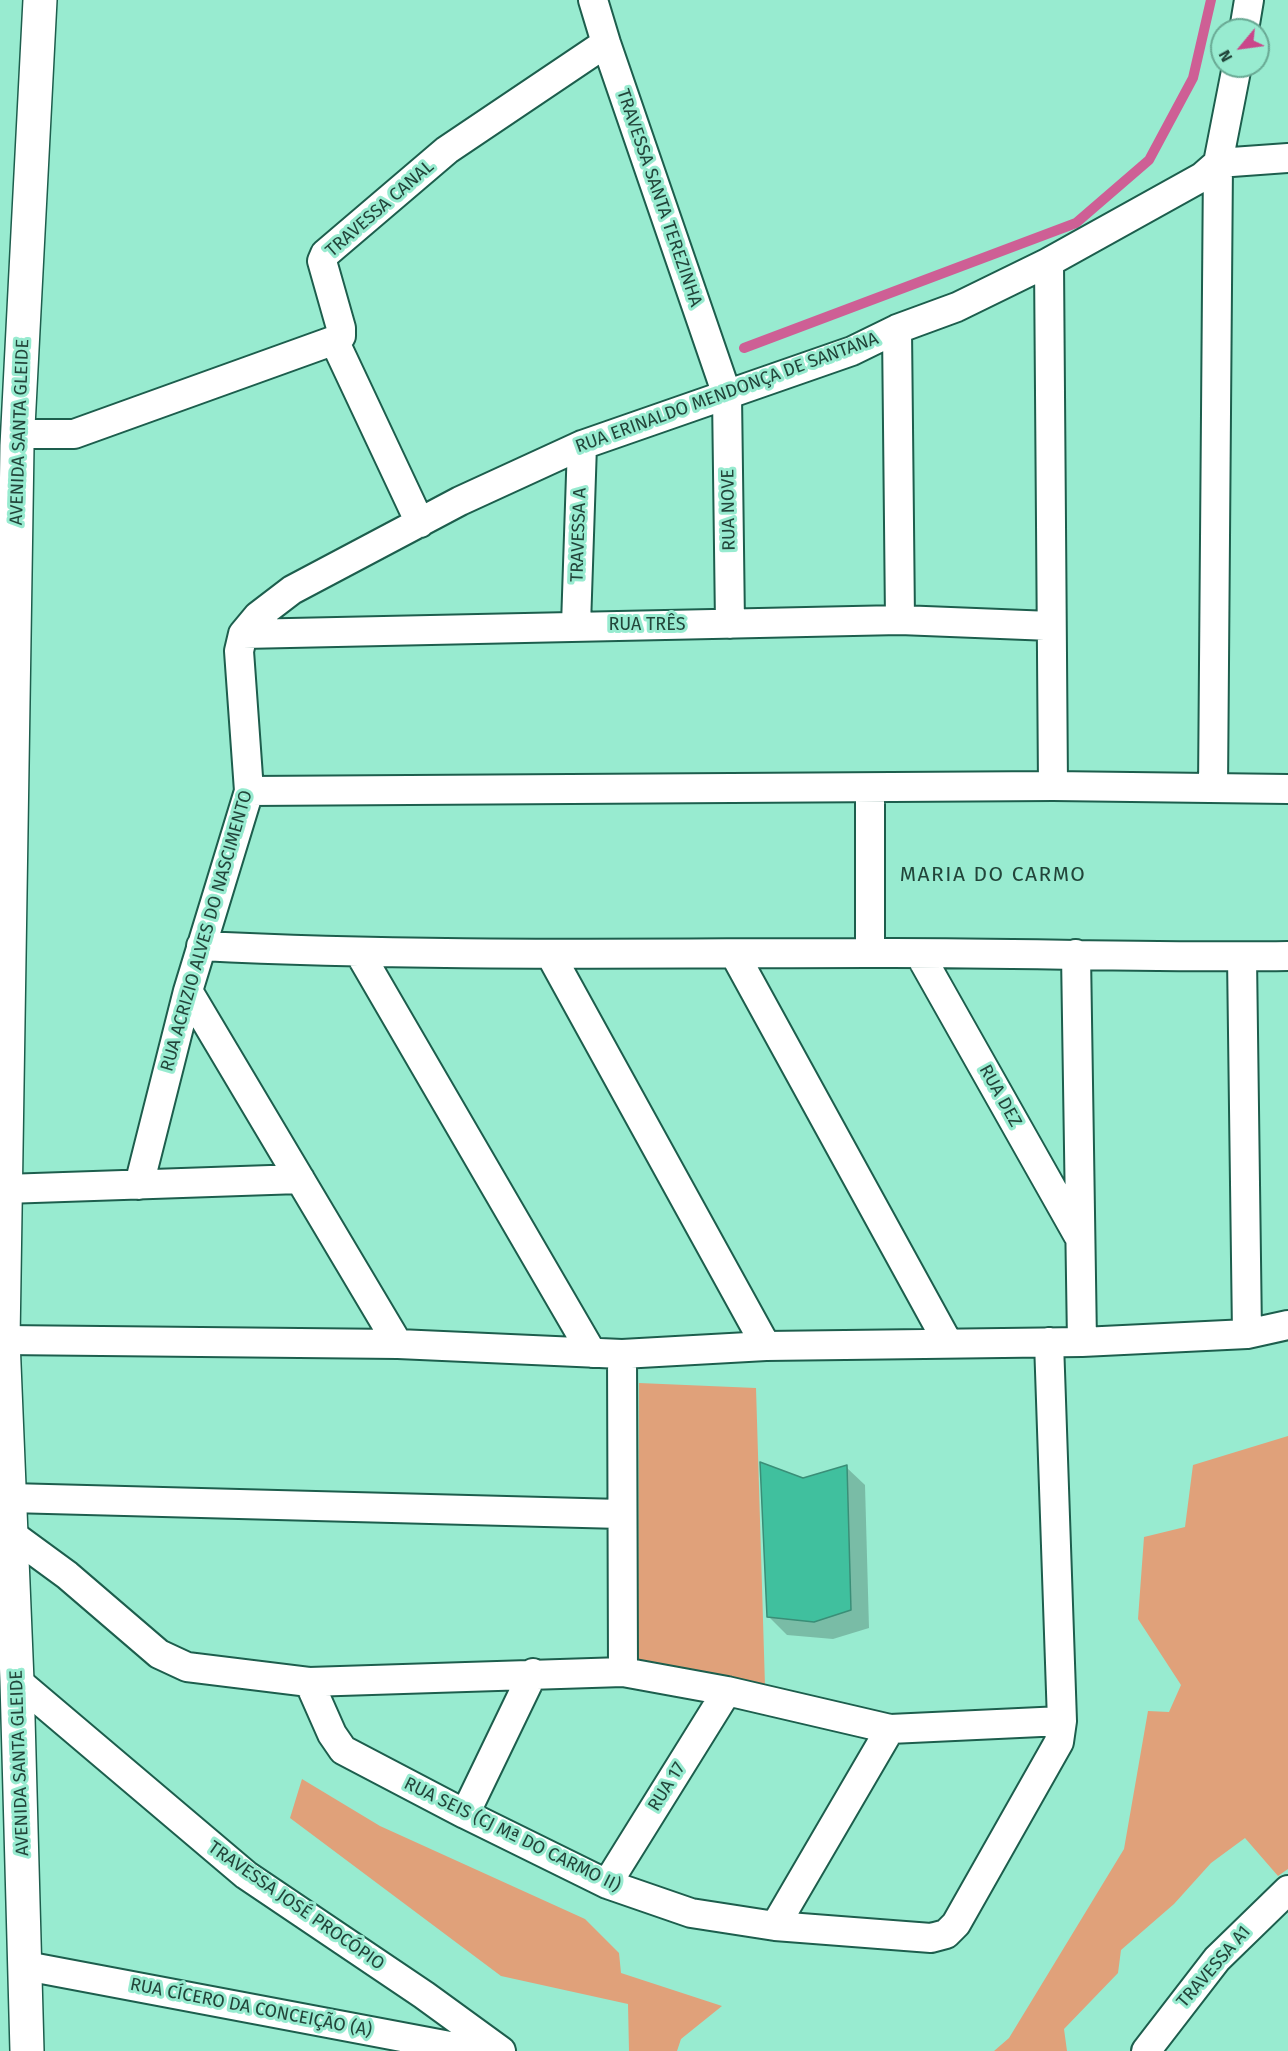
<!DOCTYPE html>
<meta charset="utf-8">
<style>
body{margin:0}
#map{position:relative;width:1288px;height:2051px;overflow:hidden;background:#98ebd0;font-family:"Fira Sans",sans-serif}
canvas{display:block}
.north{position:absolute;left:1210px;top:18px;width:60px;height:60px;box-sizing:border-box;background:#98ebd0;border:2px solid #69a994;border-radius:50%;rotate:241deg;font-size:16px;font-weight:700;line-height:24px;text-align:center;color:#22453a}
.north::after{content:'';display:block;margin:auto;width:21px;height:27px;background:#ca468a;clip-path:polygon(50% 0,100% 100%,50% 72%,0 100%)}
</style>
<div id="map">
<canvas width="1288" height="2051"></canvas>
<div class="north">N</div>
</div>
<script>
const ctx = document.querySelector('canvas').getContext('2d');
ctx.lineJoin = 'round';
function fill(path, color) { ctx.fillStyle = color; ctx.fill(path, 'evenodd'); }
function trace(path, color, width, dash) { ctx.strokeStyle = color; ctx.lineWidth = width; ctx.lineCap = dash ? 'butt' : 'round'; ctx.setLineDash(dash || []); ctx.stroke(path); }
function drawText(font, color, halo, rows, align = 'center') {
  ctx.font = font + ' "Fira Sans",sans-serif'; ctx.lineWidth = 6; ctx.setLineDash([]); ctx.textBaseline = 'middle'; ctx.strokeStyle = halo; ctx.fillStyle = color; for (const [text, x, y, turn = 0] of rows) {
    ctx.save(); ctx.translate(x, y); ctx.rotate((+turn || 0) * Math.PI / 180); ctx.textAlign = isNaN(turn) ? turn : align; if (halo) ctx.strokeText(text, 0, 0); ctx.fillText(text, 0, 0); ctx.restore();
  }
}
const green = new Path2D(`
 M 639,1383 L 756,1388 L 765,1686 L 638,1660 Z
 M 1288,1436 L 1288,1869 L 1278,1876 L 1245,1838 L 1211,1863 L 1174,1904 L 1121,1950 L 1118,1973 L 1064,2029 L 1067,2051 L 994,2051 L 1009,2038 L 1124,1849 L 1148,1711 L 1169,1712 L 1181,1685 L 1138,1619 L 1144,1537 L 1185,1527 L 1193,1465 Z
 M 302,1779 L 380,1826 L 585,1919 L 619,1953 L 621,1973 L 722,2006 L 681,2039 L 677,2051 L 629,2051 L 628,2004 L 501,1976 L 290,1818 Z`);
const shadow = new Path2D(`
 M 846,1467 L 865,1485 L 869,1628 L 833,1639 L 787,1635 L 768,1616 L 803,1479 Z`);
const stream = new Path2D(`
 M 744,348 L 1076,223 L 1149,160 L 1193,78 L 1211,0`);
const building = new Path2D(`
 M 760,1462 L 803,1478 L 847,1465 L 851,1610 L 814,1622 L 767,1617 Z`);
const street = new Path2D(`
 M 593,0 L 606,43 L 727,395 L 730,624
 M 1244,30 L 1249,0
 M 1049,262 L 1053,786
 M 897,329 L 900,620
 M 334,340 L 420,523
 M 18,434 L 74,434 L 338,339 L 341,336 L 341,328 L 322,261 L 325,254 L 447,150 L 606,43
 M 576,625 L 582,445
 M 243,634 L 900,620 L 1051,626
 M 1213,788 L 1218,163 L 1288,158
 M 249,791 L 1053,786 L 1288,789
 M 201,946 C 423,957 645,953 867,953 C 1007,952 1148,958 1288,956
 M 870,953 L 870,789
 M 360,954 L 592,1353
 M 550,954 L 766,1346
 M 1076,954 L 1082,1342
 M 735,955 L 948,1343
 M 920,955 L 1078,1235
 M 1242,957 L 1247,1334
 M 188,991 L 398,1344
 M 139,1185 L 188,991 L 249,791 L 239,651 L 243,634 L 258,616 L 292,590 L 460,501 L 582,445 L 852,351 L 897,329 L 957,307 L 1049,262 L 1202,177 L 1218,163 L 1237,66
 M 5,1189 L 300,1179
 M 3,1340 L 398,1344 L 622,1354 L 766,1346 L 1082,1342 L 1247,1334 L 1288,1325
 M 622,1354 L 623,1672
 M 10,1498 L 621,1514
 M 11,1534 L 67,1575 L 159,1654 L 187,1667 L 309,1682 L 623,1672 L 727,1691 L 890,1729 L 1062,1721
 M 17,1681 L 246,1875 L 424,1995 L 501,2051
 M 309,1682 L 332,1734 L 343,1750 L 465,1814 L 607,1884 L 691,1913 L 775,1926 L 931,1938 L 946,1934 L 956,1924 L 1059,1742 L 1062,1721 L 1049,1342
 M 465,1814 L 533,1673
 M 607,1884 L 727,1691
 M 775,1926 L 890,1729
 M 26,1966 L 476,2051
 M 1146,2051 L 1217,1959 L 1288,1890`);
const primary = new Path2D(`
 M 27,2051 L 17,1681 L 3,1340 L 17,446 L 40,0`);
const streetNames = [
 ["TRAVESSA SANTA TEREZINHA",659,198,71],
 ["TRAVESSA CANAL",380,209,-41],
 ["RUA ERINALDO MENDONÇA DE SANTANA",727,393,-20],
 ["AVENIDA SANTA GLEIDE",20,432,-88],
 ["RUA NOVE",729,510,-91],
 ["TRAVESSA A",579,535,-88],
 ["RUA TRÊS",647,625],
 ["RUA ACRIZIO ALVES DO NASCIMENTO",207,931,-74],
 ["RUA DEZ",1000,1096,61],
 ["AVENIDA SANTA GLEIDE",20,1763,-92],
 ["RUA 17",667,1787,-58],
 ["RUA SEIS (CJ Mª DO CARMO II)",512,1835,26],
 ["TRAVESSA JOSÉ PROCÓPIO",296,1906,35],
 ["TRAVESSA A1",1214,1967,-49],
 ["RUA CÍCERO DA CONCEIÇÃO (A)",251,2008,11]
];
const quarterNames = [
 ["MARIA DO CARMO",993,875]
];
fill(green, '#e0a17a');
fill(shadow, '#0003');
trace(stream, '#ce5f95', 10);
fill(building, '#40c09e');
trace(building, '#3a8e77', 1.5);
trace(street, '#1d5e4d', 32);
trace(primary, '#1d5e4d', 36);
trace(street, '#fff', 28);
trace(primary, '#fff', 33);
drawText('18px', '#22453a', '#98ebd0', streetNames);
ctx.letterSpacing = '1.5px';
drawText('21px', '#22453a', '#98ebd0', quarterNames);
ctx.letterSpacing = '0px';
</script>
